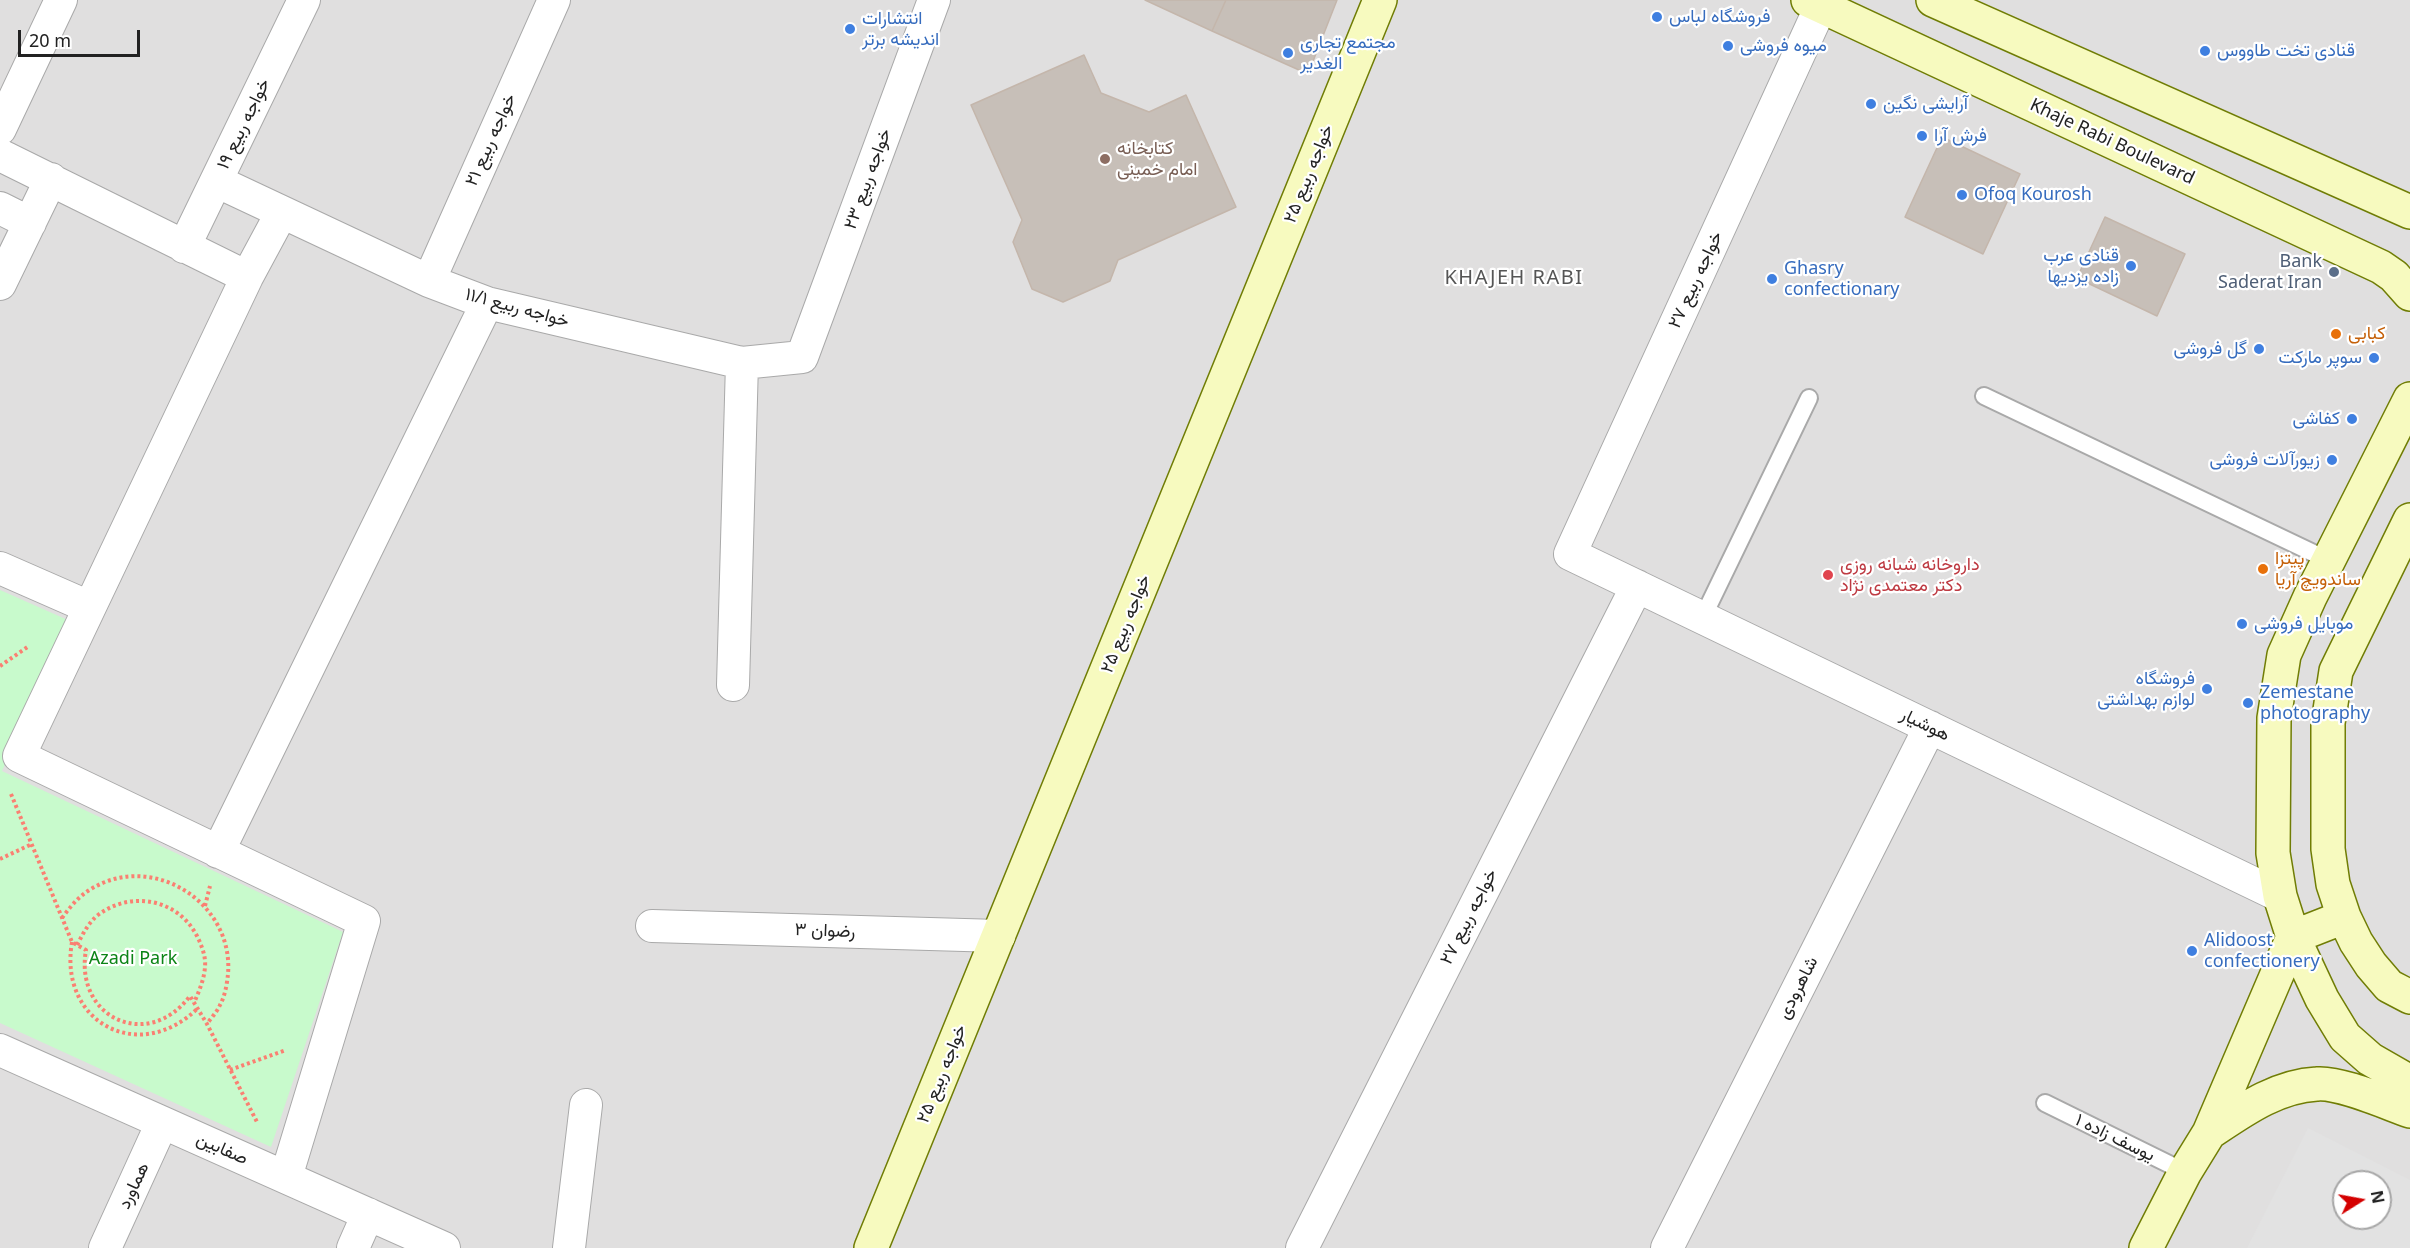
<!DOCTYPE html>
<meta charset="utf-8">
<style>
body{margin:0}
#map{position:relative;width:2410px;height:1248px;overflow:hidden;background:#f2efe9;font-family:"Noto Sans",sans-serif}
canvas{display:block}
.north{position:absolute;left:2332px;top:1170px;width:60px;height:60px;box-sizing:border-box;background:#fff;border:2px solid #a7a7a7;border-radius:50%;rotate:79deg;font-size:16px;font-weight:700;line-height:24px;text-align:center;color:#222}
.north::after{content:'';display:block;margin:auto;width:21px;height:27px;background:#d40000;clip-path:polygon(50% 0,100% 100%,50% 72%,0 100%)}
.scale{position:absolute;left:18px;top:30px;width:122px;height:27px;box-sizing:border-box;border:3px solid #222;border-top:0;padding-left:8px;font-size:18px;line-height:21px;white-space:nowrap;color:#222;-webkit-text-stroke:4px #fff;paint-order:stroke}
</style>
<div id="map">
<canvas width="2410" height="1248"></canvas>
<div class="north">N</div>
<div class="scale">20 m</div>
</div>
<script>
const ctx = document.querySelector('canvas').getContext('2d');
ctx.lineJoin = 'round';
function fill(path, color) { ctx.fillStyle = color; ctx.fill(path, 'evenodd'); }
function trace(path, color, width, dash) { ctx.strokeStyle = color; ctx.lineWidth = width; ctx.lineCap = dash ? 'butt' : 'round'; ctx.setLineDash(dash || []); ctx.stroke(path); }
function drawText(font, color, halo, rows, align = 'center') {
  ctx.font = font + ' "Noto Sans",Vazirmatn,sans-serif'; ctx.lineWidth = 4.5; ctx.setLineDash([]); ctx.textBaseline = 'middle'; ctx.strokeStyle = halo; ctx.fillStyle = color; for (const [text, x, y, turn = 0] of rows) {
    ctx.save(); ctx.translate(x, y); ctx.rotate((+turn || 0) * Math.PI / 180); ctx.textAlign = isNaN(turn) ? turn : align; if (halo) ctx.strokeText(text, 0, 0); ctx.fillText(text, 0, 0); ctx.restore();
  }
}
const residential = new Path2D(`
 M 0,0 L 2410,0 L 2410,1248 L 0,1248 ZM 2344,1182 L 2380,1182 L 2380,1218 L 2344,1218 Z`);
const park = new Path2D(`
 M 0,590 L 70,621 L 2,771 L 343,932 L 271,1147 L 0,1023 Z`);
const parking = new Path2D(`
 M 2308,1128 L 2410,1180 L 2410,1248 L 2247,1248 ZM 2344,1182 L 2380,1182 L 2380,1218 L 2344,1218 Z`);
const building = new Path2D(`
 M 1145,0 L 1226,0 L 1212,31 Z
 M 1226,0 L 1337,0 L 1308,74 L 1212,31 Z
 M 1084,55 L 1101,93 L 1149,112 L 1186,95 L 1236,207 L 1118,260 L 1110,281 L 1063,302 L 1032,289 L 1013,242 L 1022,220 L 971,105 Z
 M 1942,137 L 2020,174 L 1983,254 L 1905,217 Z
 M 2105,217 L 2185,254 L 2157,316 L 2077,278 Z`);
const path = new Path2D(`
 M 0,666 L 29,646
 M 11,794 L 72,942 L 86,950 C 74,1018 148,1052 190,996 L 207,1024 L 258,1124
 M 0,859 L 32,844
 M 205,906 L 210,886
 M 62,918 C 70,907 79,896 91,889 C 153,851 234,903 228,974 C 227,984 225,996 220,1005 C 217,1012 211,1018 207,1024
 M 72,942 C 58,1022 139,1066 198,1008
 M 77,945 C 83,934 88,923 98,915 C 131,890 178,899 197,936 C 202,946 206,957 205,967 C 204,980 199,991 194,1003
 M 230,1070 L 286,1050`);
const lane = new Path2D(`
 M 1984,396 L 2328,560
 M 1703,617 L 1809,398
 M 2045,1103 L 2185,1172`);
const street = new Path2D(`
 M 1821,6 L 1570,554 L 2280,896
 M 0,129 L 61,0
 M 0,155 L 247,277
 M 216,181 L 429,281 L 487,303 L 742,363 L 802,357 L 934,0
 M 0,208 L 30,223
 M 282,212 L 247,277 L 19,756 L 364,921 L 286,1177
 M 184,247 L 304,0
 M 429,281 L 554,0
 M 0,284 L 51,179
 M 0,568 L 89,607
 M 733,685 L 742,363
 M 218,852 L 487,303
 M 652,926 L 999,936
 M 0,1050 L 444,1248
 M 105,1248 L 162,1123
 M 353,1248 L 368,1214
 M 569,1248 L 586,1105
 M 1302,1248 L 1637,586
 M 1667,1248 L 1930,727`);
const secondary = new Path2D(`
 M 1808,0 L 2381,267 L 2394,276 L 2410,294
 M 1933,0 L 2410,212
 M 2410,399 L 2310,597 L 2284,655 L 2274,718 L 2273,853 L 2280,896 L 2293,937 L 2322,999 L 2345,1037 L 2370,1059 L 2410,1082
 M 2410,520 L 2336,671 L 2328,723 L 2328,849 L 2333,884 L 2344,917 L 2356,942 L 2371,965 L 2389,986 L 2410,997
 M 2209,1133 C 2242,1111 2276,1086 2317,1084 C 2340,1082 2387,1103 2410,1111
 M 871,1248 L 1380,0
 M 2146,1248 L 2185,1172 L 2209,1133 L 2293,937 L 2344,917`);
const markers = [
 [1657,17,6,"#3f7fe0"],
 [850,29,6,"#3f7fe0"],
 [1728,46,6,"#3f7fe0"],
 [2205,51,6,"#3f7fe0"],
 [1288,53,6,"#3f7fe0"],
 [1871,104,6,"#3f7fe0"],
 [1922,136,6,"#3f7fe0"],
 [1105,159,6,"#8d6e63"],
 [1962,195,6,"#3f7fe0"],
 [2131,266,6,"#3f7fe0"],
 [2334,272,6,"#5c6f8a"],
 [1772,279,6,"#3f7fe0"],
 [2336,334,6,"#e8710a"],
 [2259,349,6,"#3f7fe0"],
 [2374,358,6,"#3f7fe0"],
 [2352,419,6,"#3f7fe0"],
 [2332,460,6,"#3f7fe0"],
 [2263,569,6,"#e8710a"],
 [1828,575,6,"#e0444e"],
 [2242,624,6,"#3f7fe0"],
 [2207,689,6,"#3f7fe0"],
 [2248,703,6,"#3f7fe0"],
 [2192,951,6,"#3f7fe0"]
];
const shopNames = [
 ["فروشگاه لباس",1669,17],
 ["انتشارات",862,19],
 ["اندیشه برتر",862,40],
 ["مجتمع تجاری",1300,43],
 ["الغدیر",1300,64],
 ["میوه فروشی",1740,46],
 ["قنادی تخت طاووس",2217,51],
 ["آرایشی نگین",1883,104],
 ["فرش آرا",1934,136],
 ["Ofoq Kourosh",1974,195],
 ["قنادی عرب",2119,256,"right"],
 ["زاده یزدیها",2119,277,"right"],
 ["Ghasry",1784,269],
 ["confectionary",1784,290],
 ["گل فروشی",2247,349,"right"],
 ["سوپر مارکت",2362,358,"right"],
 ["کفاشی",2340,419,"right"],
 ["زیورآلات فروشی",2320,460,"right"],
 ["موبایل فروشی",2254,624],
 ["فروشگاه",2195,679,"right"],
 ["لوازم بهداشتی",2195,700,"right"],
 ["Zemestane",2260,693],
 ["photography",2260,714],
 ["Alidoost",2204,941],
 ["confectionery",2204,962]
];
const streetNames = [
 ["خواجه ربیع ۱۹",244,124,-64],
 ["خواجه ربیع ۲۱",491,140,-66],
 ["Khaje Rabi Boulevard",2112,142,25],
 ["خواجه ربیع ۲۵",1309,174,-68],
 ["خواجه ربیع ۲۳",868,179,-70],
 ["خواجه ربیع ۲۷",1696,280,-65],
 ["خواجه ربیع ۱۱/۱",517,308,15],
 ["خواجه ربیع ۲۵",1126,624,-68],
 ["هوشیار",1925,725,26],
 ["خواجه ربیع ۲۷",1469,917,-63],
 ["رضوان ۳",825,931,2],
 ["شاهرودی",1798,988,-63],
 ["خواجه ربیع ۲۵",942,1074,-68],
 ["یوسف زاده ۱",2115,1138,26],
 ["صفابین",222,1149,24],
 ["هماورد",134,1186,-65]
];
const educationNames = [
 ["کتابخانه",1117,149],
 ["امام خمینی",1117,170]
];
const serviceNames = [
 ["Bank",2322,262],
 ["Saderat Iran",2322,283]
];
const foodNames = [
 ["کبابی",2348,334],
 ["پیتزا",2275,559],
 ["ساندویچ آریا",2275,580]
];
const healthNames = [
 ["داروخانه شبانه روزی",1840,565],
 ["دکتر معتمدی نژاد",1840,586]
];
const parkNames = [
 ["Azadi Park",133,959]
];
const neighbourhoodNames = [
 ["KHAJEH RABI",1514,278]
];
fill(residential, '#e0dfdf');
fill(park, '#c8facc');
fill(parking, '#e2e2e2');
fill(building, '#c7bfb8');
trace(building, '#c4b6ab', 1.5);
trace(lane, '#a9a9a9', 20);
trace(street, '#a9a9a9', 34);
trace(secondary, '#707d05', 36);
trace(path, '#fa8072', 4, [3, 3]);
trace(lane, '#fff', 16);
trace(street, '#fff', 32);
trace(secondary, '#f7fabf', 33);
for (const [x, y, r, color] of markers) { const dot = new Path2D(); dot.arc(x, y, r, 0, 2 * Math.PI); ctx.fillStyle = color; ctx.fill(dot); trace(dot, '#fff', 2); }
drawText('18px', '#366cbe', '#fff', shopNames, 'left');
drawText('18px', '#222', '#fff', streetNames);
drawText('18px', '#785e54', '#fff', educationNames, 'left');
drawText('18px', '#4e5e75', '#fff', serviceNames, 'right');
drawText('18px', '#c56008', '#fff', foodNames, 'left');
drawText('18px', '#be3a42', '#fff', healthNames, 'left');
drawText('18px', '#0c8416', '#fff', parkNames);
ctx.letterSpacing = '1.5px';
drawText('20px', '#555', '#fff', neighbourhoodNames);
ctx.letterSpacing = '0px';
</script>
